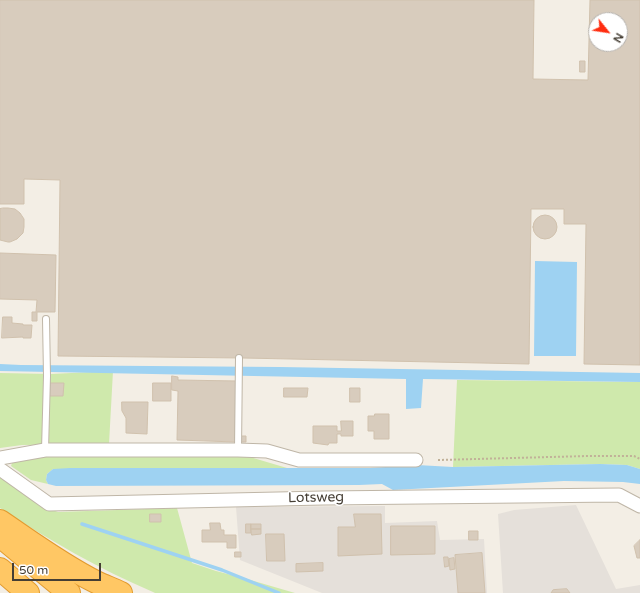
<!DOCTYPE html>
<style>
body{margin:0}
#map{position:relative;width:640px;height:593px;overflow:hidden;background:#f3eee5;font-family:"Varela Round",sans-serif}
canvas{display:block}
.north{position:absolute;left:588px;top:12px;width:40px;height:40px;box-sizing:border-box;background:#fff;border:1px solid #b5b2ae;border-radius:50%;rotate:120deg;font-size:11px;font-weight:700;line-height:16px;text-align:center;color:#453e34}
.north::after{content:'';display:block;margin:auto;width:14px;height:18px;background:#ff2d10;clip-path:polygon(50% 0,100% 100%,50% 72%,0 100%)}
.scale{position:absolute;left:12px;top:563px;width:89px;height:18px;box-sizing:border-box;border:2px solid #453e34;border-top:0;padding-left:5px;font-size:12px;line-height:14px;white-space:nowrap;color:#453e34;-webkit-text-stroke:3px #fff;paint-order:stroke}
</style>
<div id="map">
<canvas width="640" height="593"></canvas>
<div class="north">N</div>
<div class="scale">50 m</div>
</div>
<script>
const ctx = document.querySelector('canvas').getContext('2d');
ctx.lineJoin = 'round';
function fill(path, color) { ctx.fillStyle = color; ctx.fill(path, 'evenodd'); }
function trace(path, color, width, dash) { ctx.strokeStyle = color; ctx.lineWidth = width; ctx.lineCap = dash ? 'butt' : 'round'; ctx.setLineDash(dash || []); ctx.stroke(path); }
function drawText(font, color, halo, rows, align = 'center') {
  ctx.font = font + ' "Varela Round",sans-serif'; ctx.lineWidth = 3; ctx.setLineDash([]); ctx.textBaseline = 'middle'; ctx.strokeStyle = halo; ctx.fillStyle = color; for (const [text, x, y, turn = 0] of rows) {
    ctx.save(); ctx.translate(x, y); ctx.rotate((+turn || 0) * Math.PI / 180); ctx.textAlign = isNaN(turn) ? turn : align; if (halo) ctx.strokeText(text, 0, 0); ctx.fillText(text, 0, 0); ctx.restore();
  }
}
const industrial = new Path2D(`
 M 576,505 L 616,589 L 640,585 L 640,593 L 503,593 L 498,514 L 514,510 Z
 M 385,506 L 385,523 L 437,521 L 440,540 L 484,539 L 487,593 L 322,593 L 240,560 L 236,507 Z`);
const green = new Path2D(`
 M 113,371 L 109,444 L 22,445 L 0,448 L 0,373 L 51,374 Z
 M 457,380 L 640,382 L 640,469 L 627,465 L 600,464 L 453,467 Z
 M 137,455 L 203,455 L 250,457 L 287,468 L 53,469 L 47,474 L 46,480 L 48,484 L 31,480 L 11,466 L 13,460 L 31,456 Z
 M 0,477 L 42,506 L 58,512 L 177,508 L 192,563 L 216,571 L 247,579 L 295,593 L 155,593 L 153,592 C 99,569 49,540 0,508 Z`);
const water = new Path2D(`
 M 535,261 L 577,262 L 576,356 L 534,356 Z
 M 0,364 L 21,365 L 280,367 L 640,373 L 640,382 L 423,379 L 421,408 L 406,409 L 406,379 L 0,371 Z
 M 600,464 L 627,465 L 640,469 L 640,484 L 623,482 L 564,481 L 393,490 L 382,484 L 359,485 L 56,486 L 48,484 L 46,480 L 47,474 L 53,469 L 70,468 L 370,468 L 417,465 L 453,467 Z`);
const stream = new Path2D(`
 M 82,524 L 222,570 L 279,593`);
const building = new Path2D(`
 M 0,0 L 534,0 L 533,79 L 588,80 L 590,0 L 640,0 L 640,365 L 584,364 L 586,224 L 564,224 L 564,209 L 531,209 L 529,364 L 243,358 L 58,356 L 60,180 L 24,179 L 24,204 L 0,204 ZM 596,20 L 620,20 L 620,44 L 596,44 Z
 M 580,61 L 585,61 L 585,72 L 580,72 Z
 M 3,208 L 8,208 L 15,209 L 20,213 L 24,219 L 24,227 L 23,233 L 17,239 L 10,242 L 8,242 L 0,240 L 0,209 Z
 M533 227a12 12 0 1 1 24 0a12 12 0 1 1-24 0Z
 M 0,253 L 56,255 L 55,312 L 37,312 L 37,321 L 32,321 L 32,312 L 36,312 L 37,300 L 0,299 Z
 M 3,317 L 12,317 L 12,323 L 23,324 L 23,325 L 32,325 L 31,338 L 23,338 L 23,337 L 2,338 Z
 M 172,376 L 178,377 L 178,380 L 238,381 L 236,442 L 177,440 L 178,391 L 172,390 Z
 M 50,383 L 64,383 L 63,396 L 50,396 Z
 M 153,383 L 171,383 L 171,401 L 153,401 Z
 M 284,388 L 308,388 L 307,397 L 284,397 Z
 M 350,388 L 360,388 L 360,402 L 350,402 Z
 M 122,402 L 148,402 L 147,434 L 126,433 L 126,418 L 122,411 Z
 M 375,414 L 389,414 L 389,439 L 374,439 L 374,431 L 368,431 L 368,416 L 374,416 Z
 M 341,421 L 353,421 L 353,436 L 341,436 L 341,434 L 337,434 L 337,443 L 329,443 L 328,445 L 313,443 L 313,426 L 337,426 L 337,431 L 341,431 Z
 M 242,436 L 246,436 L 246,442 L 241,442 Z
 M 150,514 L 161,514 L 161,522 L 150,522 Z
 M 354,514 L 381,514 L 382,554 L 338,556 L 338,527 L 355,527 Z
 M 210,523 L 220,523 L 221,530 L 224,530 L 224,535 L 236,535 L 236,548 L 227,548 L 227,542 L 202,542 L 202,530 L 210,530 Z
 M 246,524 L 251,524 L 251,533 L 246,533 Z
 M 251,524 L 261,524 L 261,529 L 251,529 Z
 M 391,526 L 435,526 L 435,554 L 391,555 Z
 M 251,529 L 261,529 L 261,534 L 252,535 Z
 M 469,531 L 478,531 L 478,540 L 469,540 Z
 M 266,534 L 284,534 L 285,561 L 267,561 Z
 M 640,540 L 640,558 L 637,558 L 634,546 Z
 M 235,552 L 241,552 L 241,557 L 235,557 Z
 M 482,553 L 485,593 L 458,593 L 455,555 Z
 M 444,557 L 448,557 L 449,566 L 445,567 Z
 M 454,558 L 455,569 L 450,570 L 449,559 Z
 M 323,563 L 323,571 L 296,572 L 296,564 Z
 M 567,589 L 570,593 L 551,593 L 553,590 Z`);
const path = new Path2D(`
 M 438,460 L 588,456 L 634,456 L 640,459`);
const service = new Path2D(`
 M 45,450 L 47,376 L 46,319
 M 238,450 L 239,358`);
const minor = new Path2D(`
 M 0,458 L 45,450 L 238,450 L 267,451 L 299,460 L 416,460
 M 0,469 L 49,504 L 323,498 L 619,495 L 640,506`);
const motorway = new Path2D(`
 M 0,521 C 31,542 62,565 96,582 C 104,586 113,589 121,593
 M 5,540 L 69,593
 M 0,569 L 28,593`);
const streetNames = [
 ["Lotsweg",316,498,-1]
];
fill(industrial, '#e5e0da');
fill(green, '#cfe9ac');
fill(water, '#9ed2f2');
trace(stream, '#9ed2f2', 3.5);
fill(building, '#d8ccbd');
trace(building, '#d0c1ad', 1);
trace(service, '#bfb6a7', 8);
trace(minor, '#bfb6a7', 15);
trace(motorway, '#e29b2f', 24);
trace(path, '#c1b198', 2, [2, 2]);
trace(service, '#fff', 6);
trace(minor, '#fff', 13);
trace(motorway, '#ffc764', 22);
drawText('14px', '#453e34', '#fff', streetNames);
</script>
